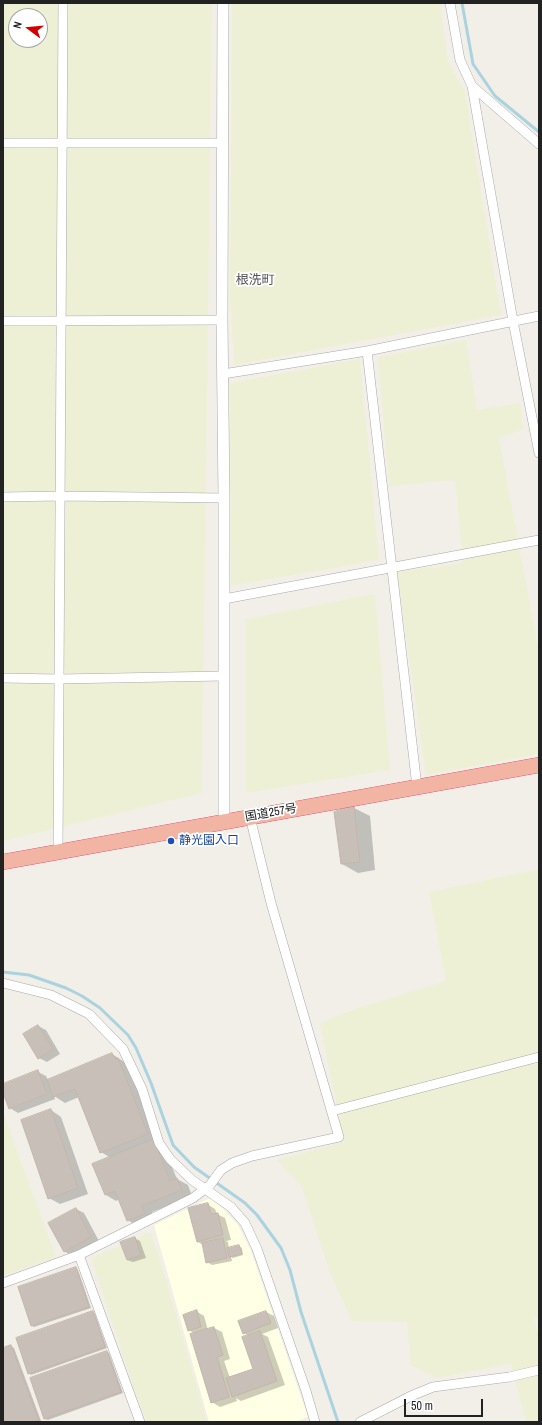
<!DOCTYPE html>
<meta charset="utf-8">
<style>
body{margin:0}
#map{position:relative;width:542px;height:1425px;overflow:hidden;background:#f2efe9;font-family:"Archivo Narrow",sans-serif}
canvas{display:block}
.frame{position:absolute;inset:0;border:4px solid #222;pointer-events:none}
.north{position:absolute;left:8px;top:8px;width:40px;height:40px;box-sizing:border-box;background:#fff;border:1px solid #a7a7a7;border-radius:50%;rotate:286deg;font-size:11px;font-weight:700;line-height:16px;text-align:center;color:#222}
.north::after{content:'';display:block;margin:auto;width:14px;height:18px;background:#d40000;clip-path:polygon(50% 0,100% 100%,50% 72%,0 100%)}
.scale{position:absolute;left:404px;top:1399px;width:79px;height:18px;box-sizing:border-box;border:2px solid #222;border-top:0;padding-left:5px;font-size:12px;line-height:14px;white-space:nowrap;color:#222;-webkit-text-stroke:3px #fff;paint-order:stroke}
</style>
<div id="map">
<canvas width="542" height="1425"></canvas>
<div class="frame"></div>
<div class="north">N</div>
<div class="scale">50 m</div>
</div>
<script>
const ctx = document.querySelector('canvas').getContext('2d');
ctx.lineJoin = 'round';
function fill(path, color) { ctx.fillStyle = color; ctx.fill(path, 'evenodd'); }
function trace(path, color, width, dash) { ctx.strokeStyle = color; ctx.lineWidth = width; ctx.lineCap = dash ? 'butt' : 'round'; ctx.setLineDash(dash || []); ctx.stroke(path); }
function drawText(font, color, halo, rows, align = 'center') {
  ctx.font = font + ' "Archivo Narrow","Noto Sans JP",sans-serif'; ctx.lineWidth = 3.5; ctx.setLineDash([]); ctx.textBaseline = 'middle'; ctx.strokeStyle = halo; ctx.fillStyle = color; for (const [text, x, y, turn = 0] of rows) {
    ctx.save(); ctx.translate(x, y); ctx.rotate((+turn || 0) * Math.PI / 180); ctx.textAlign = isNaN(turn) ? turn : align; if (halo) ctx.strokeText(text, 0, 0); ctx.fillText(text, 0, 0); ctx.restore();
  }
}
const education = new Path2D(`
 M 210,1198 L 223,1209 L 238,1225 L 251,1251 L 308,1417 L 295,1422 L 209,1422 L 154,1225 Z`);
const farmland = new Path2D(`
 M 3,3 L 212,3 L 202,793 L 3,841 ZM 16,16 L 40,16 L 40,40 L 16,40 Z
 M 232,3 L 440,3 L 448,61 L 465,92 L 501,315 L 234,365 L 230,300 Z
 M 466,340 L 477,410 L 520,403 L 523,429 L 499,438 L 539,652 L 539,754 L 426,775 L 397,572 L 463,563 L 455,480 L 389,486 L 378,357 Z
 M 360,359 L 379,560 L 231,586 L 230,383 Z
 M 375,594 L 390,770 L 246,793 L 246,619 Z
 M 539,869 L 539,1318 L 534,1319 L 539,1336 L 539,1422 L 526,1422 L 511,1364 L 436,1378 L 411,1365 L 407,1322 L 352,1321 L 330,1273 L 302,1187 L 277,1160 L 344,1142 L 320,1023 L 355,1009 L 446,981 L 429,892 Z
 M 3,1112 L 56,1257 L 3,1276 Z
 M 151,1232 L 168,1286 L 207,1422 L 147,1422 L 135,1393 L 91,1258 Z`);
const shadow = new Path2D(`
 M 354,808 L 370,816 L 375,870 L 358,873 L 342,864 L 335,813 Z
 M 38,1026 L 46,1030 L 60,1054 L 47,1062 L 39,1058 Z
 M 112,1054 L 129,1065 L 177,1179 L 188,1185 L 192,1196 L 152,1212 L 155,1220 L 138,1227 L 128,1220 L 119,1199 L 116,1201 L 106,1195 L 111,1158 L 101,1152 L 79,1097 L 65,1103 L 54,1096 L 55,1099 L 18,1113 L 10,1108 L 3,1090 L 3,1085 L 38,1072 L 46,1076 L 48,1080 Z
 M 51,1110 L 61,1117 L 88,1194 L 60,1204 L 49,1198 Z
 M 207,1204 L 215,1209 L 217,1214 L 225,1218 L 231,1240 L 226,1241 L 228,1242 L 229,1249 L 239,1246 L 242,1248 L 243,1255 L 233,1258 L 231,1257 L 232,1261 L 212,1265 L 207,1262 L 203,1245 L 198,1242 Z
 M 76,1209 L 84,1213 L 99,1241 L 72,1256 L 64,1251 Z
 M 134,1238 L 140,1241 L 146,1258 L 133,1262 L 127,1260 Z
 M 76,1268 L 78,1270 L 91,1308 L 34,1327 L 32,1326 L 19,1287 Z
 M 196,1311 L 204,1316 L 208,1330 L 214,1328 L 222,1332 L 230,1359 L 224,1361 L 230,1378 L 255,1369 L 249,1336 L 244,1333 L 240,1322 L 266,1312 L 274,1316 L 278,1328 L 262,1334 L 268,1337 L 285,1385 L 241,1401 L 236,1398 L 237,1401 L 220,1407 L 212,1402 L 195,1334 L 189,1330 Z
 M 93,1312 L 95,1314 L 107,1348 L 31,1375 L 29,1373 Z
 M 11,1346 L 14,1348 L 41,1421 L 38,1422 L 3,1422 L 3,1349 Z
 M 107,1352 L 109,1353 L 123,1393 L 48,1420 L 45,1419 L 31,1378 Z`);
const stream = new Path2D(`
 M 462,3 L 473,64 L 495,96 L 539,132
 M 3,972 L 29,975 L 66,988 L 82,996 L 100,1008 L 128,1035 L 136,1048 L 151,1083 L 173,1145 L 194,1167 L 245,1203 L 257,1215 L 281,1248 L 290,1270 L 301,1312 L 338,1422`);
const building = new Path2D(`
 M 354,806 L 360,862 L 341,864 L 334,812 Z
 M 38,1025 L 53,1049 L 38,1059 L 23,1034 Z
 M 112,1053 L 115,1059 L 118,1058 L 148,1134 L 100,1153 L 75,1089 L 53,1097 L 47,1080 Z
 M 38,1070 L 47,1094 L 9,1109 L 3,1093 L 3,1084 Z
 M 51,1109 L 78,1188 L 48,1199 L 21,1120 Z
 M 154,1139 L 170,1181 L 177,1178 L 182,1190 L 142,1206 L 145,1214 L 127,1221 L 115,1191 L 105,1195 L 92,1164 Z
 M 208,1203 L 211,1214 L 218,1213 L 223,1235 L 197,1242 L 188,1208 Z
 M 76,1208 L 91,1237 L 64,1252 L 48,1223 Z
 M 135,1237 L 141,1255 L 127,1260 L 120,1242 Z
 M 223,1238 L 227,1258 L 206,1263 L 202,1243 Z
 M 239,1245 L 242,1254 L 229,1257 L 227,1248 Z
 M 76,1267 L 89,1307 L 31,1326 L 18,1287 Z
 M 197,1310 L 201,1327 L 188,1331 L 183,1315 Z
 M 93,1311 L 105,1347 L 28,1374 L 16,1338 Z
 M 266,1311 L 271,1323 L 243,1334 L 238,1321 Z
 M 214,1327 L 223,1355 L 217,1357 L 229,1397 L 211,1403 L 190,1334 Z
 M 260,1331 L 277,1381 L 232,1397 L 226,1378 L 253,1369 L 242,1337 Z
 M 11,1345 L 39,1420 L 33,1422 L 3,1422 L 3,1348 Z
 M 107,1351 L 121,1392 L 44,1419 L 30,1378 Z`);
const minor = new Path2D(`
 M 450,3 L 460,60 L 472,86 L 539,144
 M 472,86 L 513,321 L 539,453
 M 3,143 L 223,143
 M 3,321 L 222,320
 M 367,351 L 417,787
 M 223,374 L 367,351 L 539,316
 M 3,497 L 60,496 L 224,498
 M 224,599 L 539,540
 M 3,678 L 59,679 L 224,676
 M 58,852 L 63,3
 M 3,983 L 51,995 L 89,1014 L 123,1049 L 142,1089 L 159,1143 L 170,1159 L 192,1180 L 231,1207 L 245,1223 L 257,1249 L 306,1391 L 315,1422
 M 332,1111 L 539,1057
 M 79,1255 L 140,1422
 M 3,1283 L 79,1255 L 193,1198 L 210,1185 L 221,1170 L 232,1163 L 252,1156 L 339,1137 L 271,903 L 250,817
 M 360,1422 L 411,1396 L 433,1387 L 509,1377 L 539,1370`);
const tertiary = new Path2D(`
 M 223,3 L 222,320 L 224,498 L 224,822`);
const trunk = new Path2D(`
 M 3,862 L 539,765`);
const markers = [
 [171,841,4,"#1a4fb4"]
];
const streetNames = [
 ["国道257号",271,813,-10]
];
const transitNames = [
 ["静光園入口",179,841]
];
const neighbourhoodNames = [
 ["根洗町",255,281]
];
fill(education, '#ffffe5');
fill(farmland, '#eef0d5');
fill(shadow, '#0003');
trace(stream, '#aad3df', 3);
fill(building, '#c7bfb8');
trace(building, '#c4b6ab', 1);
trace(minor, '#a9a9a9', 10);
trace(tertiary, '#a9a9a9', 12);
trace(trunk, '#dc2a67', 16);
trace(minor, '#fff', 9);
trace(tertiary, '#fff', 11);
trace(trunk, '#f2b4a3', 15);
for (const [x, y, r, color] of markers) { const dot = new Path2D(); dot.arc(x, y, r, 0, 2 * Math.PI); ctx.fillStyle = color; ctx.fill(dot); trace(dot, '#fff', 1.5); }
drawText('12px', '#222', '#fff', streetNames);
drawText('12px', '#164399', '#fff', transitNames, 'left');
drawText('13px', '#555', '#fff', neighbourhoodNames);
</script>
